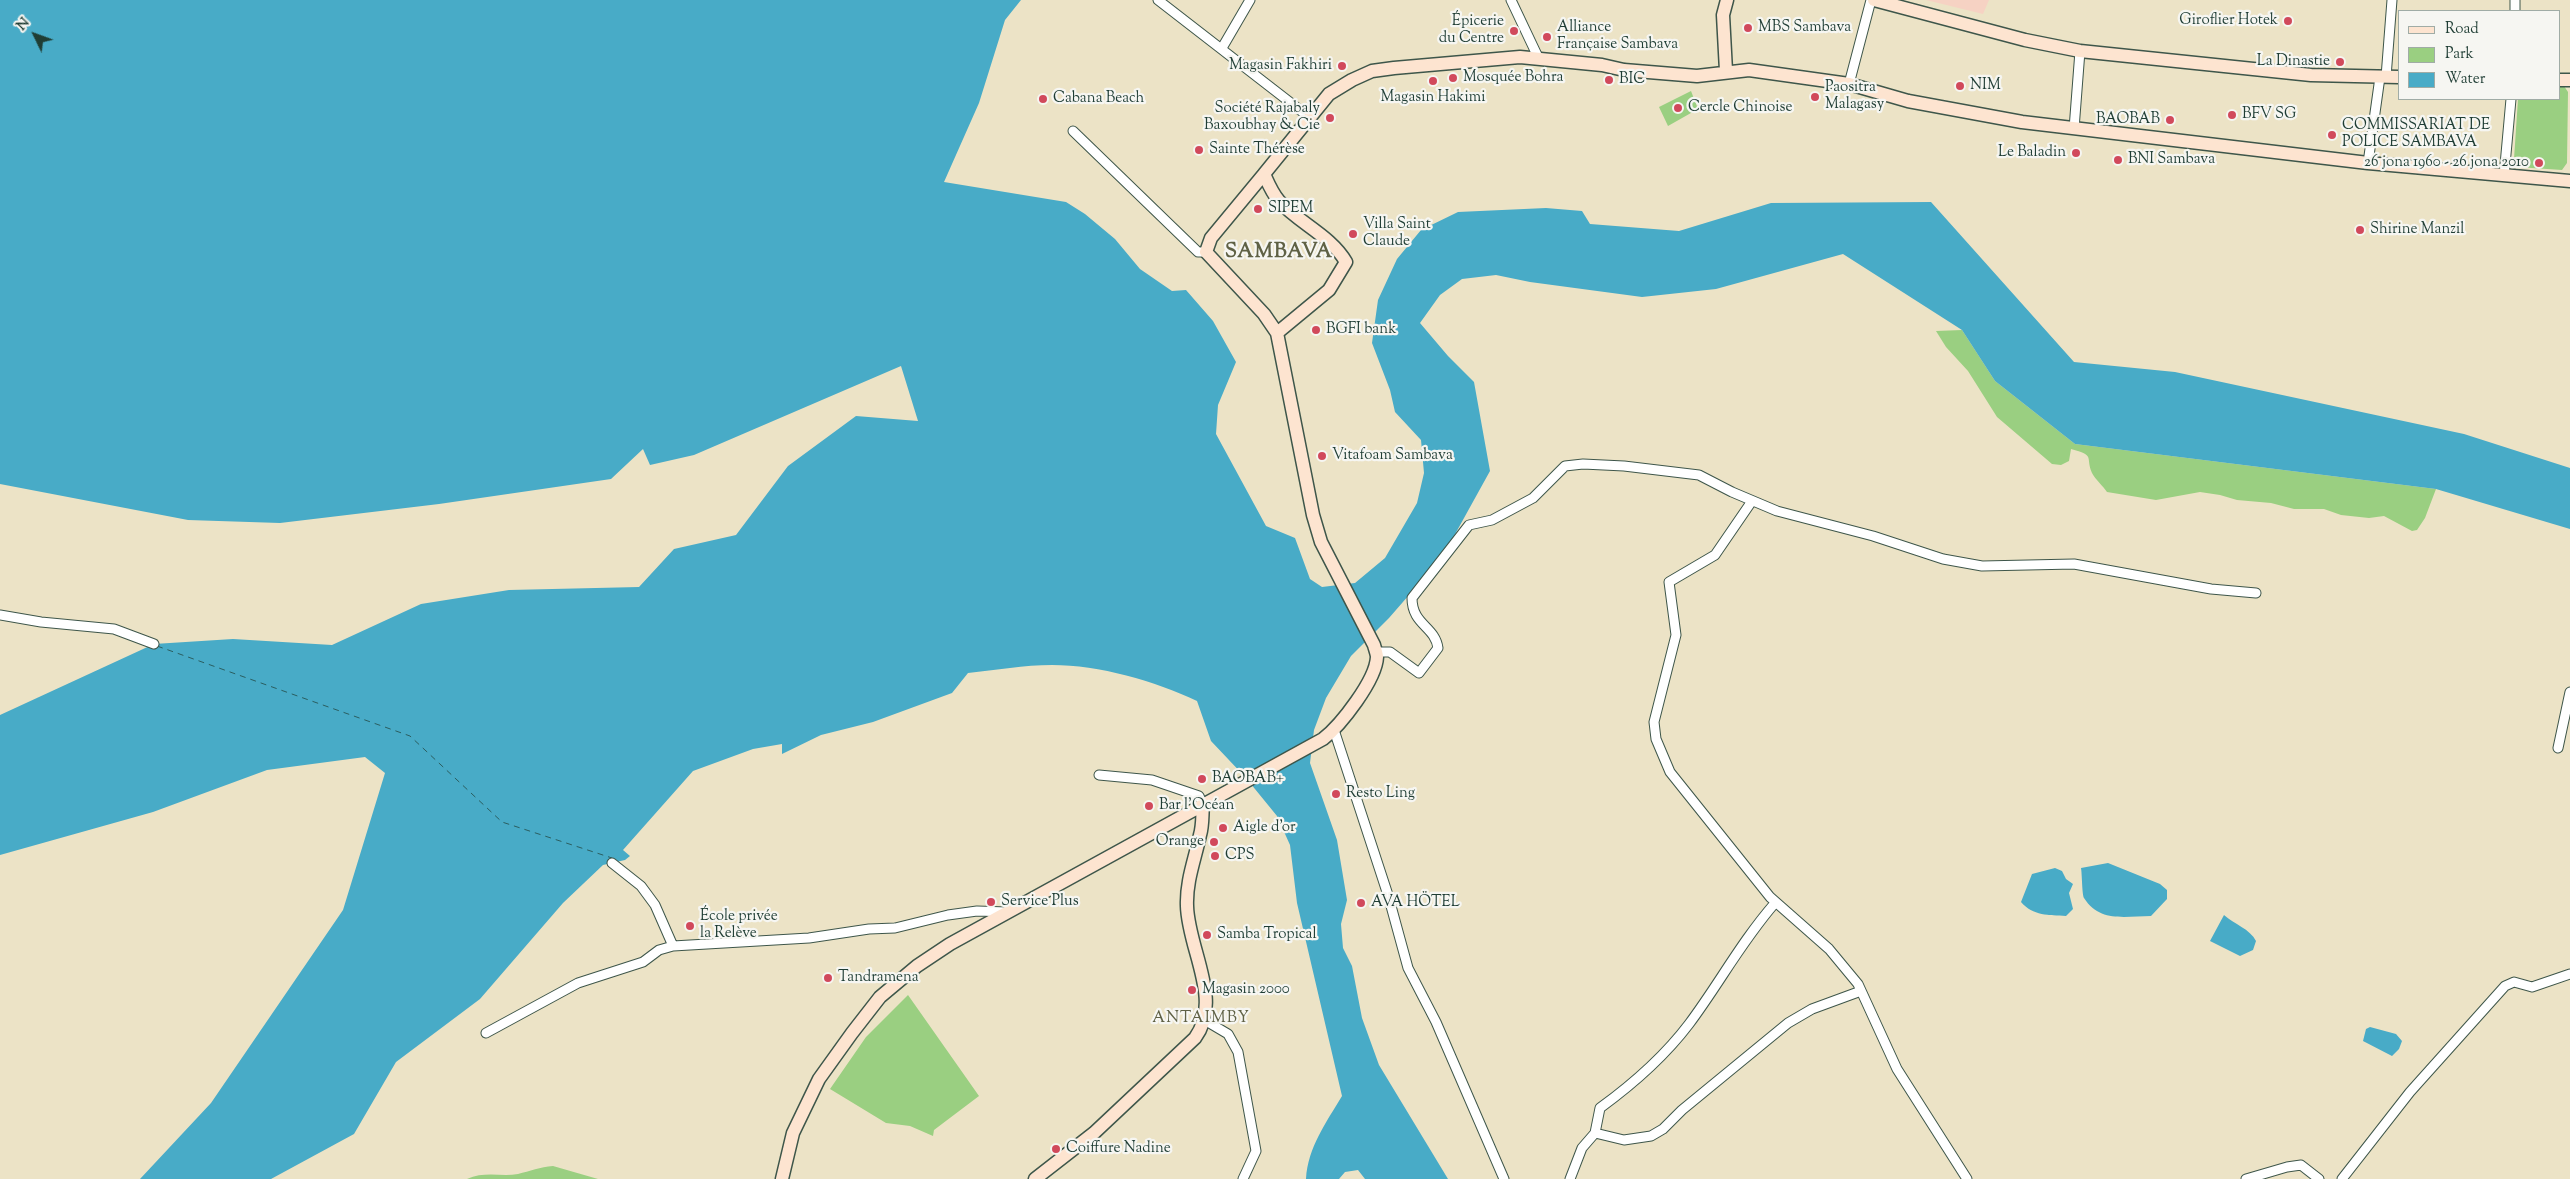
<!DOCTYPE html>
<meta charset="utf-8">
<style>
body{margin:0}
#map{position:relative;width:2570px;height:1179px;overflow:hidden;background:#ece3c6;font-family:"Sorts Mill Goudy",serif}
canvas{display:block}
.legend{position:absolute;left:2398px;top:10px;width:162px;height:90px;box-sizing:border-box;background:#f6f6f2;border:1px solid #a0aca6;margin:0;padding:6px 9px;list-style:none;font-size:15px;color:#1f3d34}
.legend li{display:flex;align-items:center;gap:10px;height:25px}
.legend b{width:25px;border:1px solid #a0aca6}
.north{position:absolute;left:10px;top:10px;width:50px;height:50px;-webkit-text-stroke:4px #f6f6f2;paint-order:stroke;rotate:312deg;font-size:14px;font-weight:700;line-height:20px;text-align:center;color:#1f3d34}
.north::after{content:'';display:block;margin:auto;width:18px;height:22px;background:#1f3d34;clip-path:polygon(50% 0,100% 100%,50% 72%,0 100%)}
</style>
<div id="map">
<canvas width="2570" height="1179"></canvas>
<ul class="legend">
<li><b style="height:6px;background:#fde4d0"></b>Road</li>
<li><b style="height:14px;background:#9acf81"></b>Park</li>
<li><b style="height:14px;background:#48abc7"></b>Water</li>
</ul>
<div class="north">N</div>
</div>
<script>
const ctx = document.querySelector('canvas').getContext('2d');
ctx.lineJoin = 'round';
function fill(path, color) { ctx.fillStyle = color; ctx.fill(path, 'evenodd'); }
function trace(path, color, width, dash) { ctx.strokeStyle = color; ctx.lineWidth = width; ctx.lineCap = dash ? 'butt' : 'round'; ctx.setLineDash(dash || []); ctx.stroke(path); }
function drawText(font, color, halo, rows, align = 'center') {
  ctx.font = font + ' "Sorts Mill Goudy",serif'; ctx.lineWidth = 4.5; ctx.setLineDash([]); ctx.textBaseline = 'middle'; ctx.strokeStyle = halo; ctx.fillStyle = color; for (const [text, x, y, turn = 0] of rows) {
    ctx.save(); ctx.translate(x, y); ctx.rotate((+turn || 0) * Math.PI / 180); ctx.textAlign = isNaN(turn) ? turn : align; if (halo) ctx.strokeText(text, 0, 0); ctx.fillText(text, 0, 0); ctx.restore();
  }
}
const built = new Path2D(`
 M 1926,0 L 1989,0 L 1983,14 Z`);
const green = new Path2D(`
 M 2559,86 L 2564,86 L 2568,92 L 2567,163 L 2562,170 L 2517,167 L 2514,159 L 2518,99 L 2559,99 Z
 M 1691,91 L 1698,109 L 1668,126 L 1659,107 Z
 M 1962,330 L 1995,381 L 2075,444 L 2436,489 L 2425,518 L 2417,530 L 2412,531 L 2384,516 L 2369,518 L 2341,515 L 2324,509 L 2294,509 L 2271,503 L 2237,500 L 2220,495 L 2200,492 L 2156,500 L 2107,492 C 2103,486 2095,479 2092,473 C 2085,456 2096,456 2071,449 L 2069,461 L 2061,465 L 2052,464 L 1997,417 L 1968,371 L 1946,347 L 1936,331 Z
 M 908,995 L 979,1096 L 934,1130 L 933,1136 L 910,1126 L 886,1123 L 830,1089 L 866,1037 Z
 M 553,1166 L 598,1179 L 467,1179 C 484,1171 502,1177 518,1174 C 530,1171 540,1167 553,1166 Z`);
const water = new Path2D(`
 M 0,0 L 1021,0 L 1005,20 L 979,103 L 944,182 L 1066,202 L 1085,214 L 1115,239 L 1140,269 L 1172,291 L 1186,290 L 1213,321 L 1236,362 L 1218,405 L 1216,434 L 1266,526 L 1295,538 L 1310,579 L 1322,587 L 1355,583 L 1385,558 L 1417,503 L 1424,473 L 1421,440 L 1395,412 L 1390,390 L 1372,343 L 1378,300 L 1397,259 L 1421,230 L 1458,212 L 1546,208 L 1582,211 L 1590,224 L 1679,231 L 1771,203 L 1931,202 L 2074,362 L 2175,372 L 2464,434 L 2570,468 L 2570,529 L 2436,489 L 2075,444 L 1995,381 L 1962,330 L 1843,254 L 1716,289 L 1642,297 L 1530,282 L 1496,275 L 1462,279 L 1440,295 L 1420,323 L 1448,356 L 1474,382 L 1490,471 L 1443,556 L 1389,618 L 1351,656 L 1326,698 L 1314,730 L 1310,763 L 1337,840 L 1347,900 L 1341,924 L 1343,948 L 1352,966 L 1362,1018 L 1379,1065 L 1448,1179 L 1365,1179 L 1358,1170 L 1345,1172 L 1339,1179 L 1306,1179 C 1308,1147 1326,1123 1342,1096 L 1297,903 L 1290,845 L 1277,816 L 1246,778 L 1211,741 L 1197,701 C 1155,681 1099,665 1052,665 C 1024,665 996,670 968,673 L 952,693 L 873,722 L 821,735 L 782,754 L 782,744 L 753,749 L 693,771 L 623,850 L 630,856 L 625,860 L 603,865 L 563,903 L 480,999 L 396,1062 L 354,1134 L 271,1179 L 140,1179 L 211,1103 L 343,910 L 385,773 L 365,757 L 267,770 L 153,812 L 0,855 L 0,715 L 154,644 L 233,639 L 332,645 L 421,604 L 509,590 L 639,587 L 674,549 L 736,535 L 788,466 L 856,416 L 918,421 L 901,366 L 694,455 L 650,465 L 643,449 L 611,479 L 439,504 L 280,523 L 188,520 L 0,484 Z
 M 2108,863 L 2160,884 L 2167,890 L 2167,899 L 2151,916 C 2125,916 2100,923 2084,898 C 2082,895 2082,873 2081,868 Z
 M 2055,868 L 2062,871 L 2066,879 L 2073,884 L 2069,893 L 2073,909 L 2066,916 C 2049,915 2033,916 2021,902 L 2032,874 Z
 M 2224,915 C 2234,924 2250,929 2256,941 L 2253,950 L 2240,956 L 2210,941 Z
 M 2370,1027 L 2396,1034 L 2402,1041 L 2399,1049 L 2392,1056 L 2363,1041 L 2366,1029 Z`);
const ferry = new Path2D(`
 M 157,646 L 410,736 L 502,822 L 612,858`);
const street = new Path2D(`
 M 1158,0 L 1309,117
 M 1511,0 L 1538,57
 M 2515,11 L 2515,0
 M 1222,48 L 1250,0
 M 2386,77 L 2392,0
 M 1849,84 L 1871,0
 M 2074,129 L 2080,51
 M 1073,131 L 1198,252 L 1206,252
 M 2368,163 L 2380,77
 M 2504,176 L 2511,99
 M 1752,501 L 1715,555 L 1669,582 L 1676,635 L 1654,722 L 1656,739 L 1670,772 L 1770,897 L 1829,949 L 1858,984 L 1897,1069 L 1967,1179
 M 0,615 L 41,622 L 114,629 L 154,644
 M 1376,652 L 1390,652 L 1419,673 L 1438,648 C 1435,626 1412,625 1412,598 L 1469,525 L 1492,520 L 1533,498 L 1565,466 L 1583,464 L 1624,466 L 1699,475 L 1732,492 L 1777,511 L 1873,536 L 1943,559 L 1982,566 L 2074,564 L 2211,589 L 2256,593
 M 1334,730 L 1388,895 L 1408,968 L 1436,1022 L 1504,1179
 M 2558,748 L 2570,692
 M 1099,775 L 1152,780 L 1199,796 L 1203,805
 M 612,863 L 641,886 L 655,905 L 673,946 L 809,938 L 869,929 L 895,928 L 948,915 L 977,911 L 1008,912
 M 1775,903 C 1741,942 1719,984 1689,1024 C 1664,1057 1633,1084 1600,1108 L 1595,1133 L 1624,1140 L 1651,1136 L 1663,1129 L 1682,1110 L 1788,1023 L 1812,1009 L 1861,991
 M 1206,1021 L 1228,1034 L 1238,1052 L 1256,1151 L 1243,1179
 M 486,1033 L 578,983 L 643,962 L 659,950 L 673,946
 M 1570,1179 L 1582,1148 L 1595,1133
 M 2246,1179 L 2287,1167 L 2301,1165 L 2319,1179
 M 2342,1179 L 2410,1092 L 2505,986 L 2514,982 L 2532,987 L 2570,974`);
const secondary = new Path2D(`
 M 1874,0 L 2025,40 L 2080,51 L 2311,75 L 2399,77
 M 1726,71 L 1723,15 L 1727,0
 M 2559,80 L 2570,80
 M 1264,174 L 1329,94 L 1352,80 L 1372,71 L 1394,68 L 1520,57 L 1602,65 L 1624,70 L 1697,76 L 1749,70 L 1849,84 L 1908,101 L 2022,122 L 2368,163 L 2570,181
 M 782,1179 L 793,1133 L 819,1079 L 852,1033 L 880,997 L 917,966 L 950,944 L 1323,739 C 1341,725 1376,680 1377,657 C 1377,654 1375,649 1374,645 L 1321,542 L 1313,515 L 1277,333 L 1264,314 L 1206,252 L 1211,238 L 1264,174 C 1268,183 1272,193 1279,201 C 1299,223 1331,236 1346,262 L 1329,290 L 1277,333
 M 1035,1179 L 1094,1133 L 1195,1038 C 1223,1000 1188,949 1187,906 C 1186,881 1195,859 1200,835 C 1203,825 1202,815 1203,805`);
const markers = [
 [2288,21,5,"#d1495b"],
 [1748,28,5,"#d1495b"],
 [1514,31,5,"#d1495b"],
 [1547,37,5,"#d1495b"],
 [2340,62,5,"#d1495b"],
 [1342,66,5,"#d1495b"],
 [1453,78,5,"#d1495b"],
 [1609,80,5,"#d1495b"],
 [1433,81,5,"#d1495b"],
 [1960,86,5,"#d1495b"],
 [1815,97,5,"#d1495b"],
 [1043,99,5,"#d1495b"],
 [1678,108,5,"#d1495b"],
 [2232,115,5,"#d1495b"],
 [1330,118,5,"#d1495b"],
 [2170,120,5,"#d1495b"],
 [2332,135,5,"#d1495b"],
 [1199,150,5,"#d1495b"],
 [2076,153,5,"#d1495b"],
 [2118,160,5,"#d1495b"],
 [2539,163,5,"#d1495b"],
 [1258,209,5,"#d1495b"],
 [2360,230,5,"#d1495b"],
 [1353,234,5,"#d1495b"],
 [1316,330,5,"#d1495b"],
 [1322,456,5,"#d1495b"],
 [1202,779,5,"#d1495b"],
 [1336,794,5,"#d1495b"],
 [1149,806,5,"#d1495b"],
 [1223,828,5,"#d1495b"],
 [1214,842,5,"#d1495b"],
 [1215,856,5,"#d1495b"],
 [991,902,5,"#d1495b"],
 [1361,903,5,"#d1495b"],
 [690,926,5,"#d1495b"],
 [1207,935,5,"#d1495b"],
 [828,978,5,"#d1495b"],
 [1192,990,5,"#d1495b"],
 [1056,1149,5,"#d1495b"]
];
const poiNames = [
 ["Giroflier Hotek",2278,21,"right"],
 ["Épicerie",1504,22,"right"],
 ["du Centre",1504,39,"right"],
 ["Alliance",1557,28],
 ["Française Sambava",1557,45],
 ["MBS Sambava",1758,28],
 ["La Dinastie",2330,62,"right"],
 ["Magasin Fakhiri",1332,66,"right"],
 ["Mosquée Bohra",1463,78],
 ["BIC",1619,80],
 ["NIM",1970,86],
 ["Paositra",1825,88],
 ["Malagasy",1825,105],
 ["Magasin Hakimi",1433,98,"center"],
 ["Cabana Beach",1053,99],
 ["Cercle Chinoise",1688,108],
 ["Société Rajabaly",1320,109,"right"],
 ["Baxoubhay & Cie",1320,126,"right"],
 ["BFV SG",2242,115],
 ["BAOBAB",2160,120,"right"],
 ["COMMISSARIAT DE",2342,126],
 ["POLICE SAMBAVA",2342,143],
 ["Sainte Thérèse",1209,150],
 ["Le Baladin",2066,153,"right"],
 ["BNI Sambava",2128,160],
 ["26 jona 1960 - 26 jona 2010",2529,163,"right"],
 ["SIPEM",1268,209],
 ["Villa Saint",1363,225],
 ["Claude",1363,242],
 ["Shirine Manzil",2370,230],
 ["BGFI bank",1326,330],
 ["Vitafoam Sambava",1332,456],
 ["BAOBAB+",1212,779],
 ["Resto Ling",1346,794],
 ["Bar l'Océan",1159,806],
 ["Aigle d'or",1233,828],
 ["Orange",1204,842,"right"],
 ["CPS",1225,856],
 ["Service Plus",1001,902],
 ["AVA HÖTEL",1371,903],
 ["École privée",700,917],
 ["la Relève",700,934],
 ["Samba Tropical",1217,935],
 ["Tandramena",838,978],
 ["Magasin 2000",1202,990],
 ["Coiffure Nadine",1066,1149]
];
const neighbourhoodNames = [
 ["ANTAIMBY",1201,1019]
];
const districtNames = [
 ["SAMBAVA",1279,254]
];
fill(built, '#f6d2c3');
fill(green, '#9acf81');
fill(water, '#48abc7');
trace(ferry, '#2b5e60', 1, [6, 5]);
trace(street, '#3e564a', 11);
trace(secondary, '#3e564a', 15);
trace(street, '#fff', 9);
trace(secondary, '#fde4d0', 12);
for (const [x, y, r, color] of markers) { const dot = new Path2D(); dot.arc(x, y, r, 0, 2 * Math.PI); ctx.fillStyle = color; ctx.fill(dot); trace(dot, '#f6f6f2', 2); }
drawText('15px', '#1f3d34', '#f6f6f2', poiNames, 'left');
ctx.letterSpacing = '1px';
drawText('16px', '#5f6145', '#f6f6f2', neighbourhoodNames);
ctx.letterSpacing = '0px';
ctx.letterSpacing = '1px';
drawText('bold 20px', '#5f6145', '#f6f6f2', districtNames);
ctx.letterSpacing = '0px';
</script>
